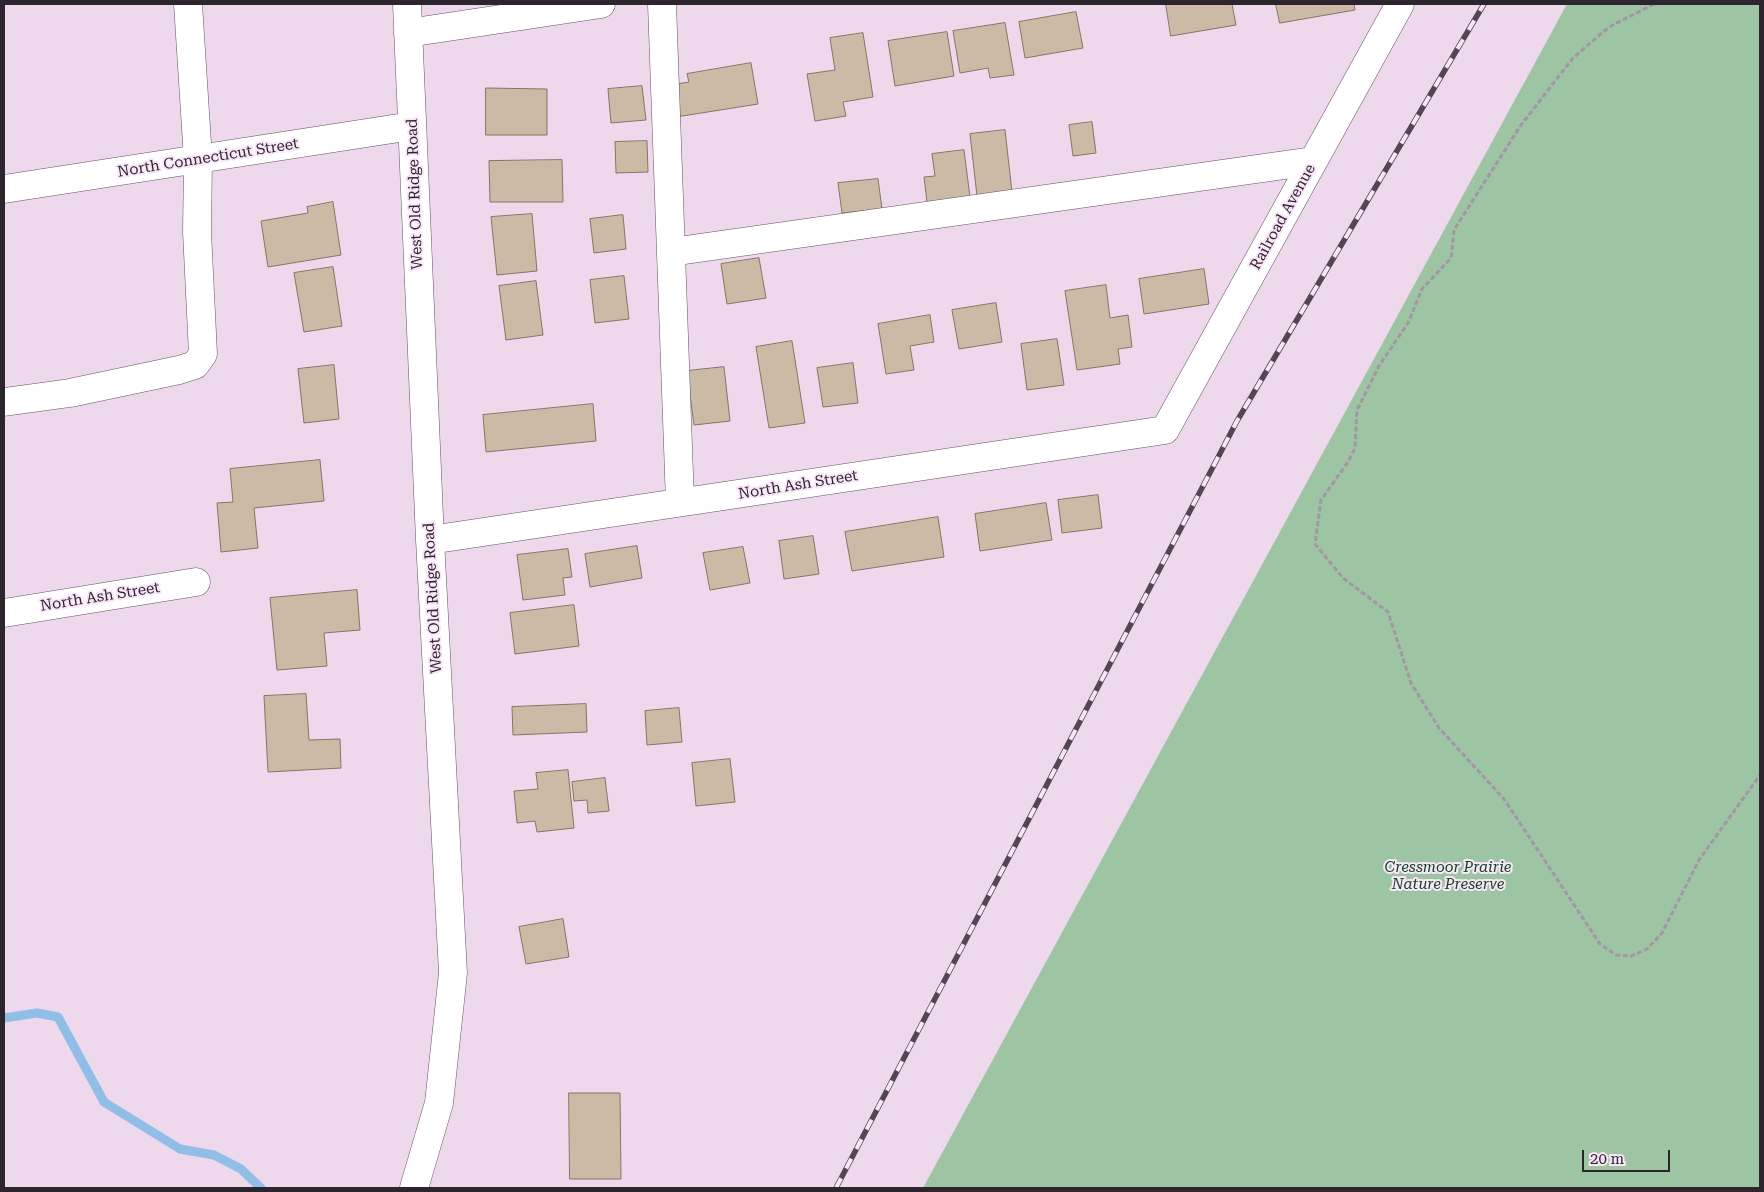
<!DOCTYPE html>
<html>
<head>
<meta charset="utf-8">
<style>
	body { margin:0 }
	#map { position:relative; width:1764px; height:1192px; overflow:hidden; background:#edd8ec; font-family:"Roboto Serif",serif }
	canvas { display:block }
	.frame { position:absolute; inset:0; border:5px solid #2d252d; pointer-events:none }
	.scale { position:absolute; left:1582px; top:1150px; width:88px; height:22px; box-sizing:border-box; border:2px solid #2d252d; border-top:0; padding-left:6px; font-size:15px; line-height:18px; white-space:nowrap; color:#2d252d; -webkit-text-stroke:4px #fae6f9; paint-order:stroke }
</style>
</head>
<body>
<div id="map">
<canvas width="1764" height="1192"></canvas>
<div class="frame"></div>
<div class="scale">20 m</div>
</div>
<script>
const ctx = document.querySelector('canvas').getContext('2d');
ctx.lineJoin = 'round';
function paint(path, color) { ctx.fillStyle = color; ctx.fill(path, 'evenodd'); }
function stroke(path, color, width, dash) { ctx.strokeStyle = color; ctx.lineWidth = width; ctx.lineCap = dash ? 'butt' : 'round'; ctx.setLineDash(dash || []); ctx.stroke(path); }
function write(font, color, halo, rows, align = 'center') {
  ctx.font = font + ' "Roboto Serif",serif'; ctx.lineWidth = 4; ctx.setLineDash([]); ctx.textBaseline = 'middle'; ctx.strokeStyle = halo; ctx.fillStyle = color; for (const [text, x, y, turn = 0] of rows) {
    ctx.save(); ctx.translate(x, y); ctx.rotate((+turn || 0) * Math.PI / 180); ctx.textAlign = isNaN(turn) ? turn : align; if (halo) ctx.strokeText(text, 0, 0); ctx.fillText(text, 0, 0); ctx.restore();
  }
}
paint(new Path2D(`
	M1567,4h193v1184h-837z`), '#9dc5a4');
stroke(new Path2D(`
	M4,1018l33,-5 21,4 46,85 76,47 34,6 27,14 20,19`), '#90bee7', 9);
const building = new Path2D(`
	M1166,4h66l4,21 -65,11z
	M1276,4h78l1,6 -75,13z
	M1076,12l7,36 -58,10 -6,-36z
	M1005,23l9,52 -24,3 -2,-10 -28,5 -7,-42z
	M947,32l7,44 -59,10 -7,-45z
	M863,33l10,64 -30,5 3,14 -31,5 -8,-47 28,-4 -5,-32z
	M751,63l7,41 -82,13 -6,-32 19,-3 -2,-8z
	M642,86l4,34 -35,3 -3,-34z
	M486,88l61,1v46h-61z
	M1092,122l4,31 -23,3 -4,-31z
	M1005,130l7,62 -35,4 -7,-62z
	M647,141l1,31 -32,1 -1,-31z
	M964,150l7,55 -43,5 -4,-33 11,-1 -3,-22z
	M562,160l1,42h-73l-1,-41z
	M878,179l4,30 -40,4 -4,-30z
	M333,202l8,53 -73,12 -7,-46 47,-8 -1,-6z
	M532,214l5,57 -40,4 -6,-58z
	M623,215l3,34 -32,4 -4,-34z
	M759,258l7,40 -39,6 -6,-40z
	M333,267l9,59 -38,6 -10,-59z
	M1204,269l5,35 -65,10 -5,-35z
	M624,276l5,43 -34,4 -5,-43z
	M536,281l7,54 -37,5 -7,-54z
	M1106,285l4,33 18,-3 4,32 -14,2 2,15 -43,6 -12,-79z
	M996,303l6,39 -43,7 -7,-39z
	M930,315l4,27 -24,4 4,24 -28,4 -8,-50z
	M1057,339l7,46 -37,5 -6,-46z
	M792,341l13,82 -36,5 -13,-81z
	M853,363l5,40 -35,4 -6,-39z
	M334,365l5,54 -35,4 -6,-54z
	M724,367l6,54 -36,4 -7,-54z
	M593,404l3,37 -110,11 -3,-37z
	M320,460l4,41 -70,7 4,40 -37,4 -4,-49 16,-1 -3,-33z
	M1098,495l4,33 -40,5 -4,-33z
	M1046,503l6,37 -72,11 -5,-37z
	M938,517l6,40 -92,14 -7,-39z
	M813,536l6,38 -35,5 -5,-38z
	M637,546l5,32 -52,9 -5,-33z
	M743,547l7,36 -40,7 -7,-37z
	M568,549l4,28 -9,1 2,17 -42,5 -6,-45z
	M357,590l3,40 -36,3 3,33 -50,4 -7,-72z
	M574,605l5,41 -64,8 -5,-41z
	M306,694l3,46 31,-1 1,29 -73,4 -4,-76z
	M586,704l1,28 -74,3 -1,-28z
	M679,708l3,34 -35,3 -2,-34z
	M730,759l5,43 -39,4 -4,-43z
	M568,770l6,58 -37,4 -2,-11 -18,2 -3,-32 24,-2 -2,-16z
	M605,778l4,33 -21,2 -1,-13 -13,1 -2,-19z
	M563,919l6,38 -43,7 -7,-37z
	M569,1093h51l1,86h-51z`);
paint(building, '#cbbba6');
stroke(building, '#847562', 1);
const minor = new Path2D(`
	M407,4l23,536 23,433 -14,130 -25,85
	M662,4l18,498
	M408,33l193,-29
	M4,189l408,-63
	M671,252l642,-91
	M4,402l66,-9 109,-23 16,-5 8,-11 -6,-122 1,-73 -10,-155
	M430,540l735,-110 235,-426
	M4,613l192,-31`);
stroke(minor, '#635262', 29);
stroke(new Path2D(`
	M1654,4l-45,23 -36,31 -52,67 -67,105 -3,28 -29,31 -14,34 -29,43 -22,44 -2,38 -7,14 -27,38 -6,44 28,34 45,34 23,71 28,45 65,71 96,145 16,11 15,1 16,-7 15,-16 37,-73 61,-85`), '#a494a4', 3, [5, 2.5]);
stroke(minor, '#fff', 28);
const rail = new Path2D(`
	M836,1188l401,-767 247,-417`);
stroke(rail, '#514651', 5.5);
stroke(rail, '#fae6f9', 4, [11]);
write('15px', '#2d252d', '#fae6f9', [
	["North Connecticut Street",208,158,-9],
	["West Old Ridge Road",415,194,-92],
	["Railroad Avenue",1283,217,-61],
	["North Ash Street",798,485,-9],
	["North Ash Street",100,597,-9],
	["West Old Ridge Road",433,598,-93]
]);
write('italic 15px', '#0c4520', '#fae6f9', [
	["Cressmoor Prairie",1448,868],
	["Nature Preserve",1448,885]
]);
</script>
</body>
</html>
